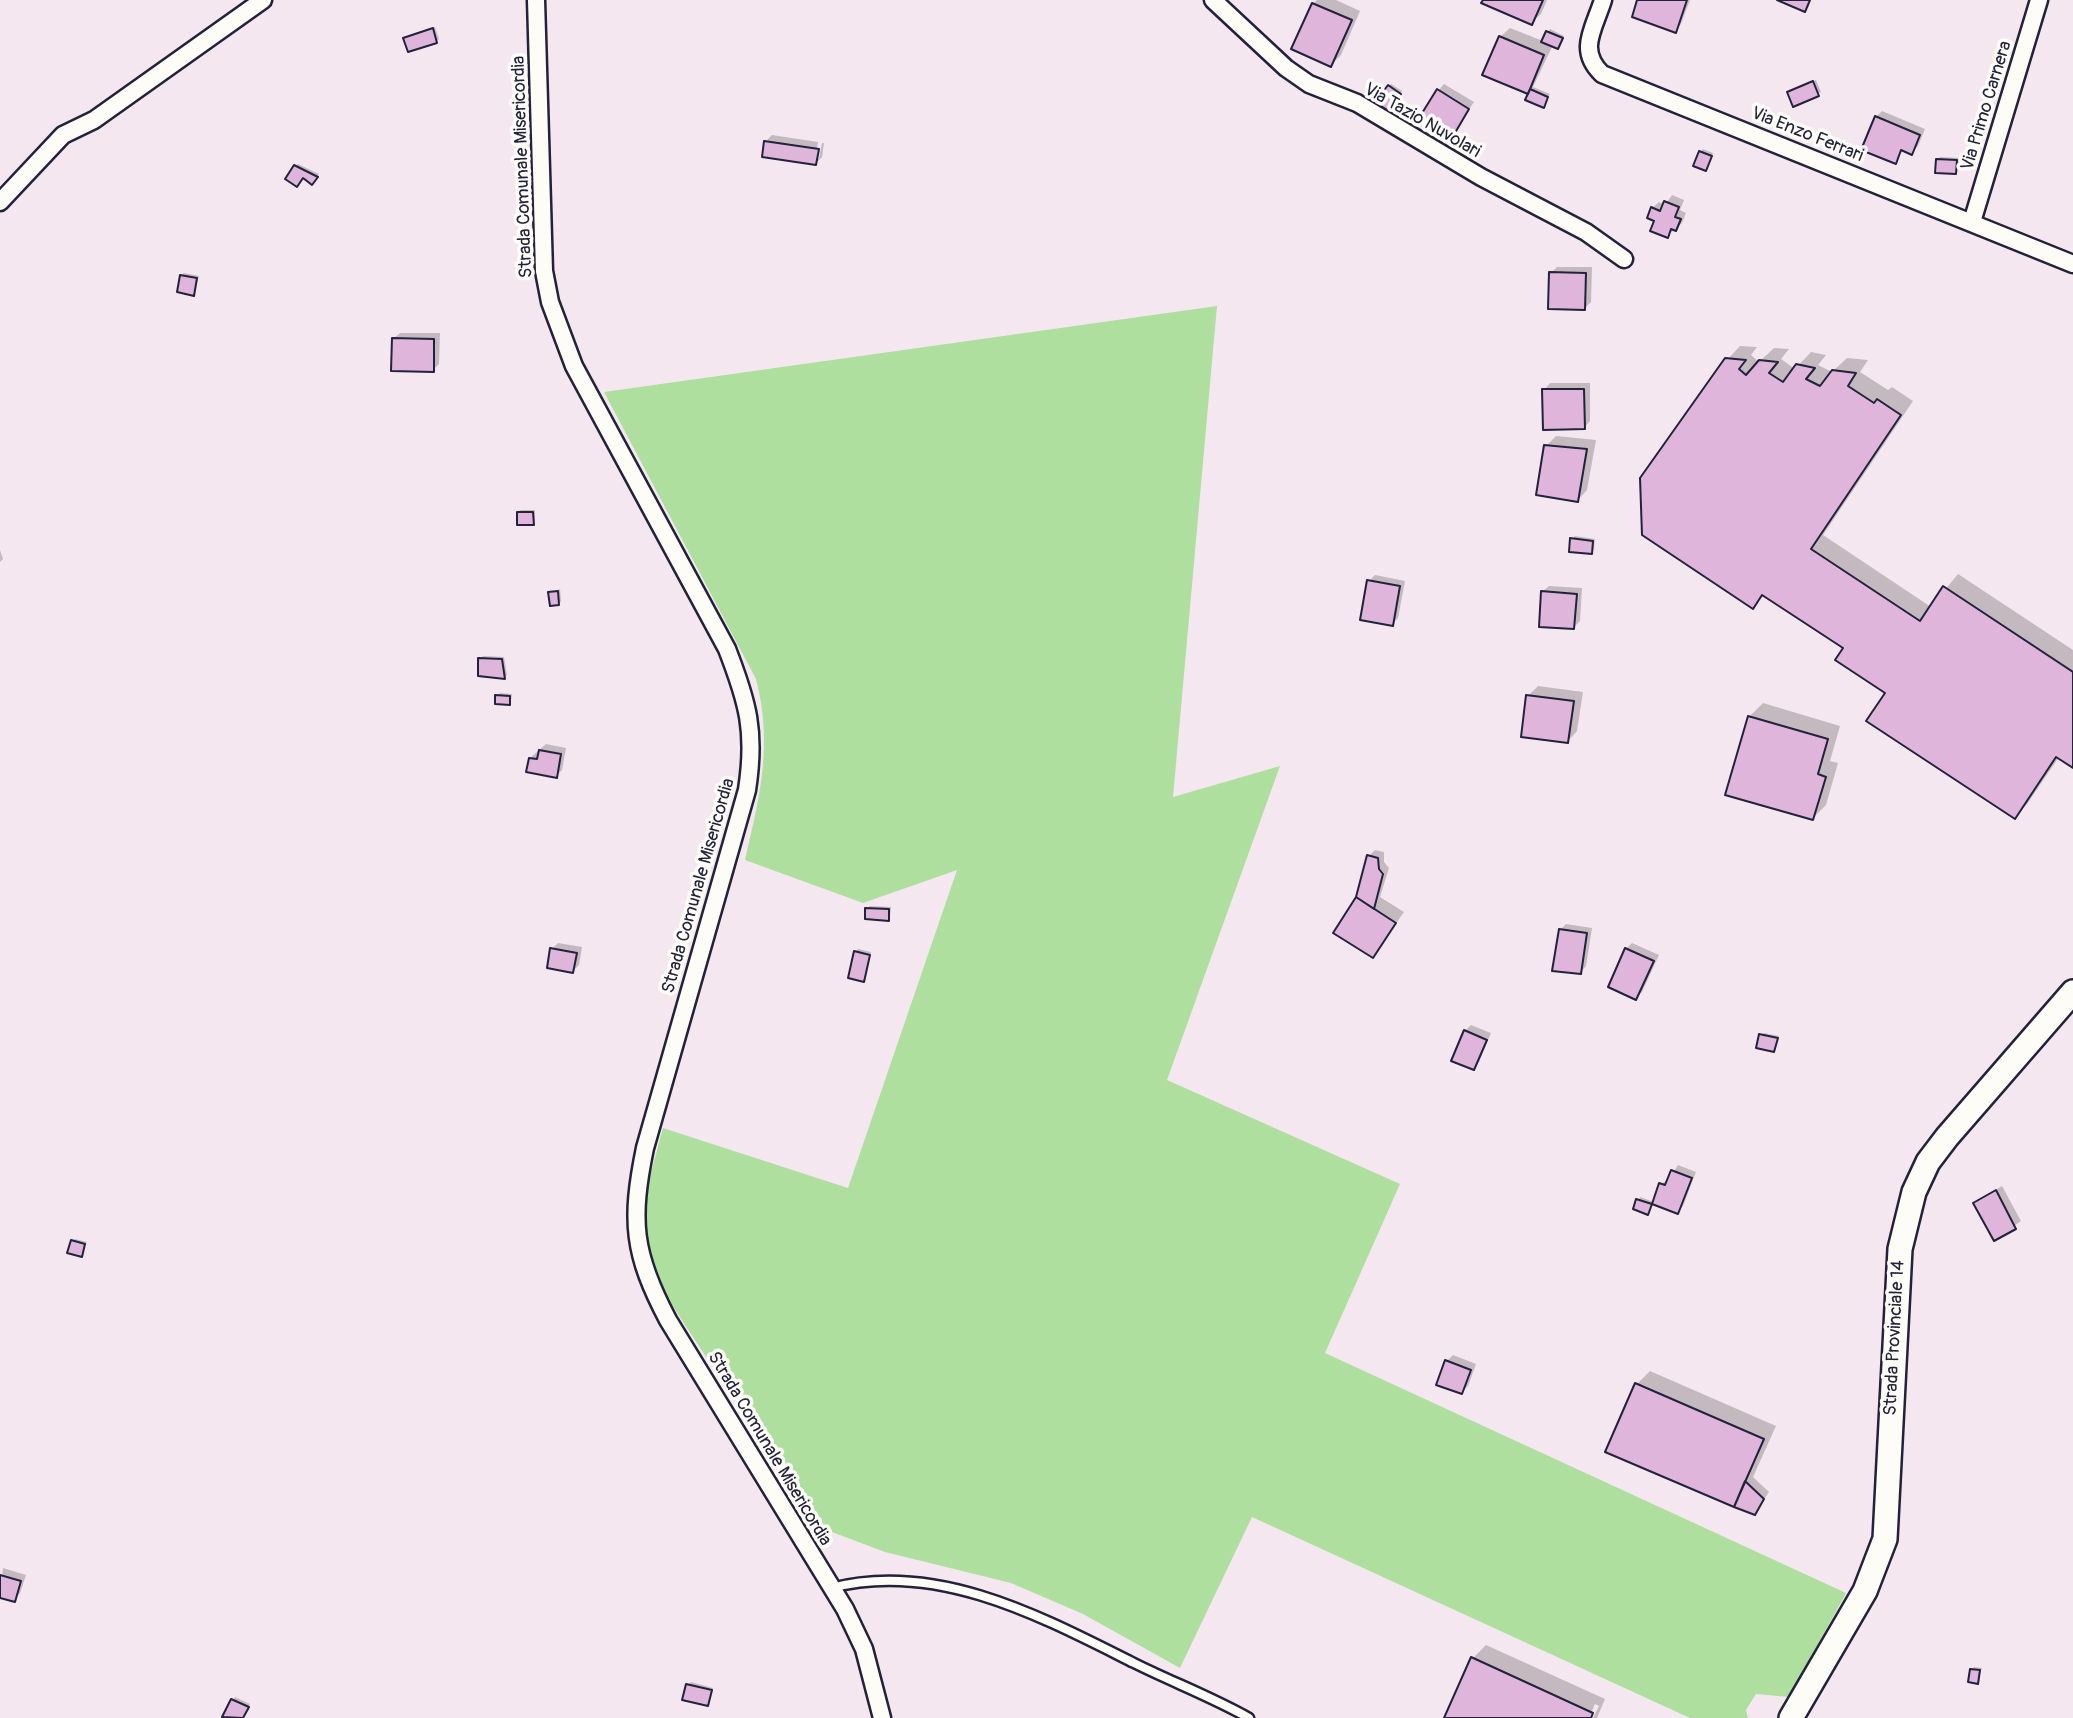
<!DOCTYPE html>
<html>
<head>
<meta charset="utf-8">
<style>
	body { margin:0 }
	canvas { display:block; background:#f4e7ef }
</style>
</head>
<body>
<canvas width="2073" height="1718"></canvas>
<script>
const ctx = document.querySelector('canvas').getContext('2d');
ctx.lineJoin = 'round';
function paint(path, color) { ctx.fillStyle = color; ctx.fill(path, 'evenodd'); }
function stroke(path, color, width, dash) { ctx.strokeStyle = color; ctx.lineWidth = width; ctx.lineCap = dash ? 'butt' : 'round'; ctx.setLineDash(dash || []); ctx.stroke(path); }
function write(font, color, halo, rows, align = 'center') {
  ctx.font = font + ' Pangolin,sans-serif'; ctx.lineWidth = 7; ctx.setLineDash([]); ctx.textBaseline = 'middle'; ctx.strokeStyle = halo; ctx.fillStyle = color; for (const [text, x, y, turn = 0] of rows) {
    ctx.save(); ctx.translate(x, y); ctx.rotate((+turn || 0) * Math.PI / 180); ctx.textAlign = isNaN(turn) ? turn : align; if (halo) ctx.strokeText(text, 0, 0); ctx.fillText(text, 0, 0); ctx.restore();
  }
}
paint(new Path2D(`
	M1217,306l-44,491 107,-31 -113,314 233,104 -75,169 521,240 -57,104 -33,-3 -10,16 2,8h-58l-438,-201 -72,151 -97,-54 -72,-31 -126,-31 -69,-26 -151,-232 -16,-45 -3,-32 2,-33 15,-56 185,60 109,-318 -94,33 -118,-43c15,-65 28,-115 11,-181l-152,-287z`), '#afdf9f');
paint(new Path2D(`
	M1317,0h19l24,11 -19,44 -10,10 -18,-61z
	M1485,0h62l-6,14 -10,9z
	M1639,0h51l-9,24 -6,7z
	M435,27l4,12 -2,2 -28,9 -4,-12 3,-2z
	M1510,28l33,13 7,-12 14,7 -6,11 -5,-2 -20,42 17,7 -7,12 -13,-13 -30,-56z
	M1816,80l5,12 -27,12 -5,-12z
	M1391,84l11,7 -6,10 6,5 -5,8 -20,-10z
	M1444,84l30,18 -23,34 -13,-45z
	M1882,111l43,18 -7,17 -6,7 -8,-4 -9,13 -19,-45z
	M772,135l46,7 -3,17h4l3,-16h2l-2,14 -6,6 -50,-22z
	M1703,149l10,4 -7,16 -6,-17z
	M1940,157l19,1 -1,12 -3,3 -17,-14z
	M298,164l21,10 -4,6 -19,-14z
	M1672,195l12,5 -4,10 6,3 -4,10 -15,13 -15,-28 7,-6 6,3z
	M1557,267h35l-1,35 -7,7 -33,-36z
	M184,273l15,3 -5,18 -13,-18z
	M400,333h40l-1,31 -6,6 -40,-31z
	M1740,346l17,1 -6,8 8,7 15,-14 15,1 -8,10 14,10 16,-17 15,3 -8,10 14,7 15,-14 21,2 -8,12 28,18 4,-3 21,14 -90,134 108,72 27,-33 115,76v116l-14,-9 -32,47 -13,13 -169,-169 -80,-54 -12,12 -26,-246z
	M1550,383h40v38l-6,7 -40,-38z
	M1556,436l40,4 -9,50 -9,10 -32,-54z
	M521,510h14v11l-2,2 -15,-11z
	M1575,536l20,3 -1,11 -3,2 -19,-13z
	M0,550l3,9 -3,3z
	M1375,575l30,6 -7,37 -6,6 -23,-43z
	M1549,586l33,2 -2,33 -6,6 -32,-35z
	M560,589l1,12 -2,3 -9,-11z
	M483,656l21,1 3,18 -2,2 -25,-18z
	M1538,686l45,6 -6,39 -9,10 -40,-45z
	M500,693l12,1 -1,7 -2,2 -12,-7z
	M1763,703l77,23 -10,35 8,2 -12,42 -13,13 -64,-101z
	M546,744l20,4 -4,22 -6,6 -26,-18z
	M1375,850l9,2v10l5,6 -9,29 24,15 -31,44 -15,-58 11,-42z
	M870,906l21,1 -1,9 -2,3 -21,-11z
	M1566,924l26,4 -6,38 -6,7 -20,-43z
	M558,943l24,4 -3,18 -6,6 -21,-22z
	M1632,943l27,12 -17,37 -6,6 -10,-49z
	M858,949l13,3 -8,28 -7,-29z
	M1471,1025l20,8 -12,29 -6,6 -8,-37z
	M1764,1033l15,3 -5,14 -13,-15z
	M1678,1165l18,7 -13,34 -6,6 -24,-10 -6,11 -12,-5 5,-11 14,5 7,-18 8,-5z
	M2002,1186l19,35 -26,18 -20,-36z
	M75,1239l12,3 -6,13 -9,-14z
	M1453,1355l23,9 -8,22 -6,6 -15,-31z
	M1650,1371l126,55 -23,51 16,15 -14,21 -118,-129z
	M3,1568l23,7 -6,18 -6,7 -14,-4z
	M1486,1645l119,54 -8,19h-4l6,-12 -4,-2 -6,14h-144l28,-60z
	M1974,1667l8,1 -5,14 -5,-13z
	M691,1682l22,6 -6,16 -19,-19z
	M235,1697l15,7 -7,14 -18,-1z`), '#0003');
const building = new Path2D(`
	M1483,0h60l-11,25 -51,-22z
	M1637,0h50l-11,33 -44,-16z
	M1777,0h33l-5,12z
	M1312,3l40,17 -21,47 -40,-18z
	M433,28l4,15 -29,9 -5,-14z
	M1546,31l17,7 -5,11 -17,-7z
	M1499,36l45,19 -16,39 -46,-19z
	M1813,81l6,15 -26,11 -6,-15z
	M1388,85l13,9 -7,11 7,4 -6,10 -21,-15z
	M1437,89l32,20 -17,29 -33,-20z
	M1530,89l18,8 -4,11 -19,-8z
	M1875,116l45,19 -8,20 -11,-5 -5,14 -35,-14z
	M764,141l55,8 -3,16 -54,-8z
	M1699,151l13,5 -6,15 -13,-5z
	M1936,159l21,1 -1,14 -21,-1z
	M294,165l24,12 -6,8 -9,-7 -6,9 -12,-8z
	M1664,201l15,6 -4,10 6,2 -5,12 -5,-2 -3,9 -18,-7 4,-10 -7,-3 4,-11 9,4z
	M1549,272l37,1 -1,37 -37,-1z
	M180,275l17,3 -3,18 -17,-4z
	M392,338l42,1v33l-43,-1z
	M1725,358l21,2 -7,9 7,6 13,-15 19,2 -9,11 14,9 13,-18 19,4 -9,11 14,7 12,-16 24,3 -8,13 26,17 3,-4 24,16 -90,134 109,72 23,-35 130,86v96l-17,-11 -41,62 -149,-98 19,-28 -50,-33 8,-12 -81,-53 -9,14 -111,-74 -2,-57z
	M1542,389h42l1,40 -42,1z
	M1544,445l43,4 -9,53 -42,-7z
	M517,512h16l1,13h-17z
	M1570,538l23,3 -1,13 -23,-2z
	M1367,580l33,6 -7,40 -33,-6z
	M558,591l1,14 -9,1 -2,-14z
	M1541,591l36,3 -3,35 -35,-2z
	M478,658l24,1 3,20 -27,-3z
	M495,695l15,1v9l-15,-1z
	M1526,695l48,6 -6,42 -47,-6z
	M1748,716l80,23 -10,35 8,3 -13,43 -88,-25z
	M539,750l22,4 -4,24 -31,-6 3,-14 8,1z
	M1367,855l11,3 1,11 4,5 -9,35 -18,-12z
	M1356,897l40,26 -23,35 -40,-25z
	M865,908l24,1v12l-24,-2z
	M1559,929l28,4 -6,41 -29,-3z
	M550,948l27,5 -4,20 -26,-5z
	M1625,948l29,13 -18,39 -28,-13z
	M854,951l16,4 -6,27 -16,-4z
	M1464,1030l23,10 -13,30 -23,-9z
	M1759,1034l19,4 -4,14 -18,-4z
	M1671,1170l21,8 -14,36 -26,-10 7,-21 6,2z
	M1996,1190l20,39 -22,12 -21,-38z
	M1636,1199l16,5 -4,11 -15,-6z
	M71,1240l14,4 -3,13 -15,-4z
	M1445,1360l26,10 -9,24 -26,-9z
	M1635,1383l129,56 -30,68 -129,-55z
	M1745,1481l19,18 -9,16 -21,-8z
	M0,1575l21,6 -6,21 -15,-4z
	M1471,1657l122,56 -2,5h-147z
	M1970,1669l10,1 -2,14 -10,-2z
	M686,1684l26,6 -4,16 -26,-6z
	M231,1699l18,8 -6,11 -21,-1z`);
paint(building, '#dfb5db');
stroke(building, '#22223b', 2);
const service = new Path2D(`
	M831,1588c106,-28 211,29 303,75 38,19 78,34 115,55`);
const minor = new Path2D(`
	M536,0l8,271 6,31 24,64 153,283c21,54 29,83 20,141l-102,358c-15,73 -12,106 23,172l177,289 19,40 18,69
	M1213,0l73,68 23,16 48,19 124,74 105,55 38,27
	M1603,0c-9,29 -26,50 -1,74l471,190
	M0,202l63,-67 31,-15 169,-120
	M1972,222l67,-222`);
const secondary = new Path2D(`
	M1791,1718l74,-127 20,-52 15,-290 14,-57 14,-30 19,-25 126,-145`);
stroke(service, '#22223b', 13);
stroke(minor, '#22223b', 21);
stroke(secondary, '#22223b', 28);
stroke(service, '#fdfcf7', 8);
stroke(minor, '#fdfcf7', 16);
stroke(secondary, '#fdfcf7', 23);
write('18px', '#22223b', '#fdfcf7', [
	["Via Primo Carnera",1987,106,-73],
	["Via Tazio Nuvolari",1422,121,30],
	["Via Enzo Ferrari",1807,135,22],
	["Strada Comunale Misericordia",523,167,-92],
	["Strada Comunale Misericordia",699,886,-74],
	["Strada Provinciale 14",1895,1338,-87],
	["Strada Comunale Misericordia",769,1449,59]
]);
</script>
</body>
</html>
